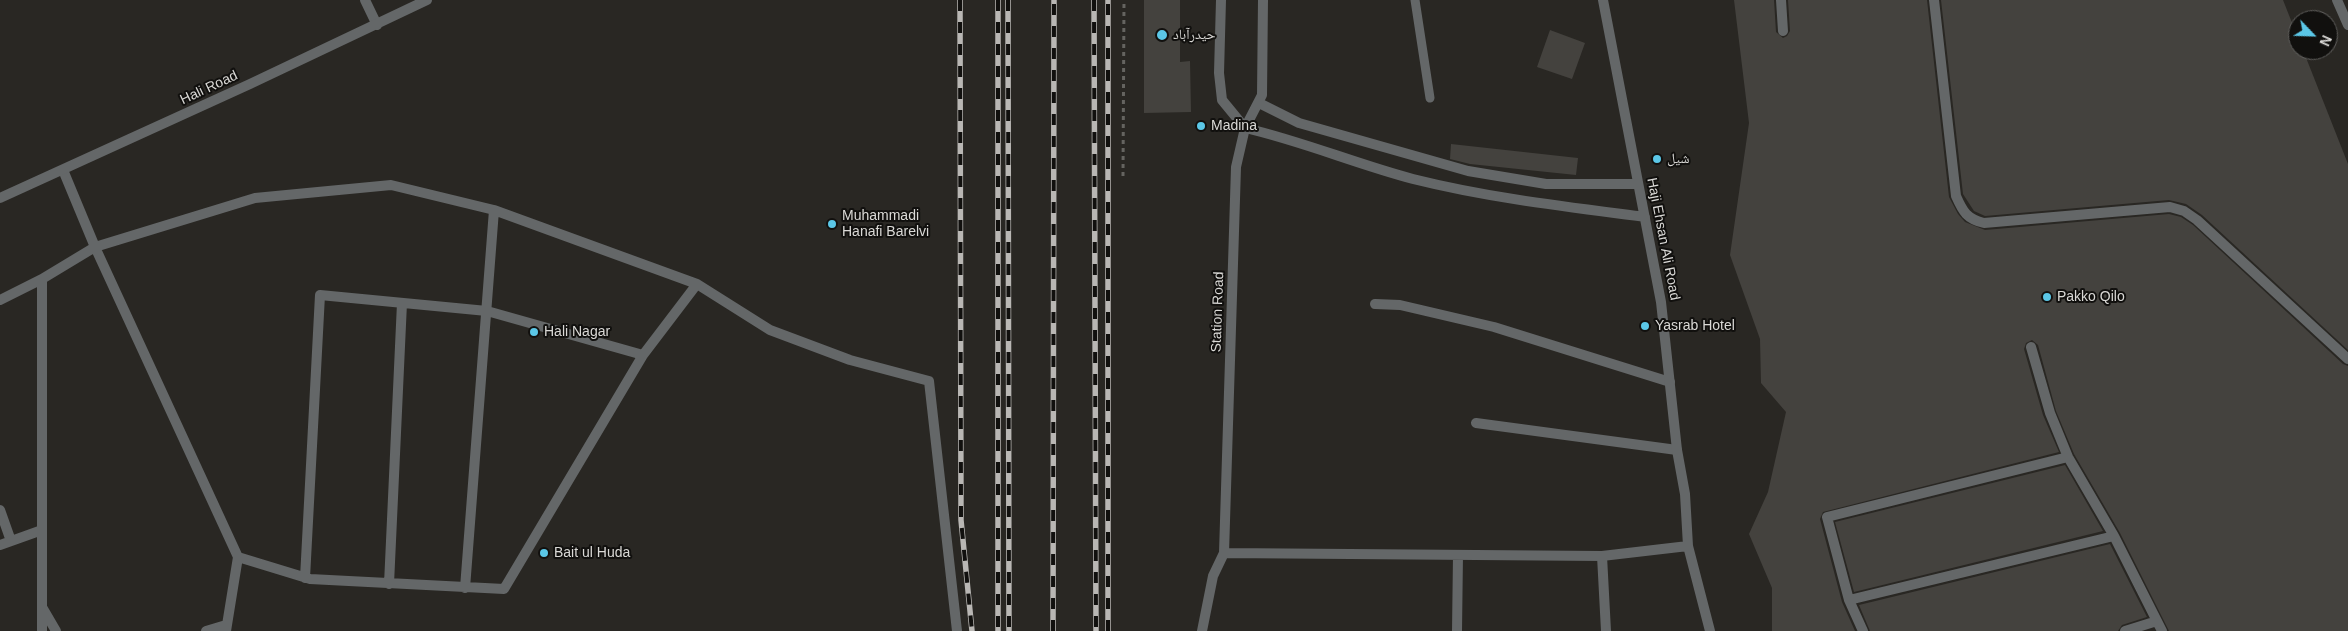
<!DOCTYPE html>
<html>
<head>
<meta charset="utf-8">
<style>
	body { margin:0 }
	#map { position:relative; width:2348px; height:631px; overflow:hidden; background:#292723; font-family:Helvetica,sans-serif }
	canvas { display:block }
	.north { position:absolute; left:2288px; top:10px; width:50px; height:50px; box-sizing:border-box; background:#11100e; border:1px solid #61605e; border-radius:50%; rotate:114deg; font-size:14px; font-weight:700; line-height:20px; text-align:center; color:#dad9d6 }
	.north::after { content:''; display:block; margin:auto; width:18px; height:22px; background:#5bc7e7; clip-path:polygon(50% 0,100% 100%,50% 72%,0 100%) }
</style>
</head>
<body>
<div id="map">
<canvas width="2348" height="631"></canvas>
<div class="north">N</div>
</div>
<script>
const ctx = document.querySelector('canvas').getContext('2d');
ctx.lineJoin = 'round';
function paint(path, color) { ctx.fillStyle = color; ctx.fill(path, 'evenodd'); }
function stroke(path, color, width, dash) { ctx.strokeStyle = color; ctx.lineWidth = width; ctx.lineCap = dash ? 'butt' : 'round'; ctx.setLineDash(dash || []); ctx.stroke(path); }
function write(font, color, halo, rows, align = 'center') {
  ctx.font = font + ' Helvetica,"Noto Naskh Arabic",sans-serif'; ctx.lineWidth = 4; ctx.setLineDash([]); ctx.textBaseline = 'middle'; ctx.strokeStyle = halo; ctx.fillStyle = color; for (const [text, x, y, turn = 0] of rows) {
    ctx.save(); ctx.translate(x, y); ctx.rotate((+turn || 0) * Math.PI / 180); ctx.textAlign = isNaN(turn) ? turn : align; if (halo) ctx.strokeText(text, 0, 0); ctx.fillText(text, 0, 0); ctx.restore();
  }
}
paint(new Path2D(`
	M1144,0h36v62l10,-1 1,51 -47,1z
	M1734,0h40l2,32 7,6 4,-2 3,-5 -2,-31h139l22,197 9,17 7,8 20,8 184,-16 12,3 12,8 150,139 5,2v265h-179l-49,-98 -46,-79 -18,-43 -18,-66 -6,-5 -6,3 -2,6 19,66 16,37 -236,60 -3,7 22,83 13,29h-83v-43l-23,-54 19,-42 18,-80 -25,-29 -1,-44 -30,-84 19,-132z
	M1941,0h342l15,38v12h5l45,114v186l-146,-135 -16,-11 -17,-4 -184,16 -11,-5 -11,-17z
	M1550,30l35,13 -13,36 -35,-12z
	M1451,144l127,14 -2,17 -106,-11 -20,-5z
	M2065,465l38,66 -249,61 -19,-70z
	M2110,544l37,73 -25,8 -4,6h-248l-11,-26z`), '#44423e');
stroke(new Path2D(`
	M1123,176l1,-176`), '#656460', 3, [4, 4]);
stroke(new Path2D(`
	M1415,0l15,98`), '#646768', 9);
stroke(new Path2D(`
	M365,0l12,25
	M1781,0l2,31
	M1934,0l22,196c7,16 11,23 28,27l186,-16 14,4 13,9 151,139
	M63,170l32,77 143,310 -12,74
	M42,279l53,-32 160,-49 136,-13 103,25 203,74 73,46 80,30 79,21 28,250
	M0,300l42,-21v352
	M1375,304l25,1 94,22 176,55
	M2031,347l19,66 18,44 46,79 48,95
	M1476,423l201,27
	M0,510l11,31
	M0,545l42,-15
	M1602,556l4,75
	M238,557l72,22 194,10 139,-234 54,-71
	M305,578l15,-283 167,16 156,44
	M389,584l13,-281
	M465,588l29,-378
	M1849,600l265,-64
	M42,607l14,24
	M206,631l20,-6
	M1863,631l-14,-31 -22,-83 241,-60
	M2125,631l32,-10`), '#646768', 10);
stroke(new Path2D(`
	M1221,0l-2,73 3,27 23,28
	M1603,0l58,302 16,148 8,44 3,52 22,85
	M2337,0l11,25
	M1259,103l40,20 169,48 78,13h92
	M1245,128c57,13 111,36 168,51 76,19 155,28 232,38
	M0,198l250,-114 177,-84
	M1224,553l378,3 86,-10
	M1202,631l11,-55 11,-23 12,-386 9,-39 17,-33 1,-95
	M1457,631l1,-76`), '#646768', 10);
const rail = new Path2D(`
	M960,0l1,520 11,111
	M998,0v631
	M1008,0l1,631
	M1094,0l2,631
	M1053,631l1,-631
	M1108,631v-631`);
stroke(rail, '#b9b7b4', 5.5);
stroke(rail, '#11100e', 4, [11]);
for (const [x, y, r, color] of [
	[1162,35,6,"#5bc7e7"],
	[1201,126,5,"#5bc7e7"],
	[1657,159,5,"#5bc7e7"],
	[832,224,5,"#5bc7e7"],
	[2047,297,5,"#5bc7e7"],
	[1645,326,5,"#5bc7e7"],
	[534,332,5,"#5bc7e7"],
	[544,553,5,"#5bc7e7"]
]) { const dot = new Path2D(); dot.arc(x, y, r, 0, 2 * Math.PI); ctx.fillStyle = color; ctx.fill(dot); stroke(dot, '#11100e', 2); }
write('14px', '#dad9d6', '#11100e', [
	["حیدرآباد",1173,35],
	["Madina",1211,126],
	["شیل",1667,159],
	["Muhammadi",842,216],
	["Hanafi Barelvi",842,232],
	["Pakko Qilo",2057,297],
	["Yasrab Hotel",1655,326],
	["Hali Nagar",544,332],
	["Bait ul Huda",554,553]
], 'left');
write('14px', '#dad9d6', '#11100e', [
	["Hali Road",209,88,-25],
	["Haji Ehsan Ali Road",1663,239,79],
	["Station Road",1218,312,-88]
]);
</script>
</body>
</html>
